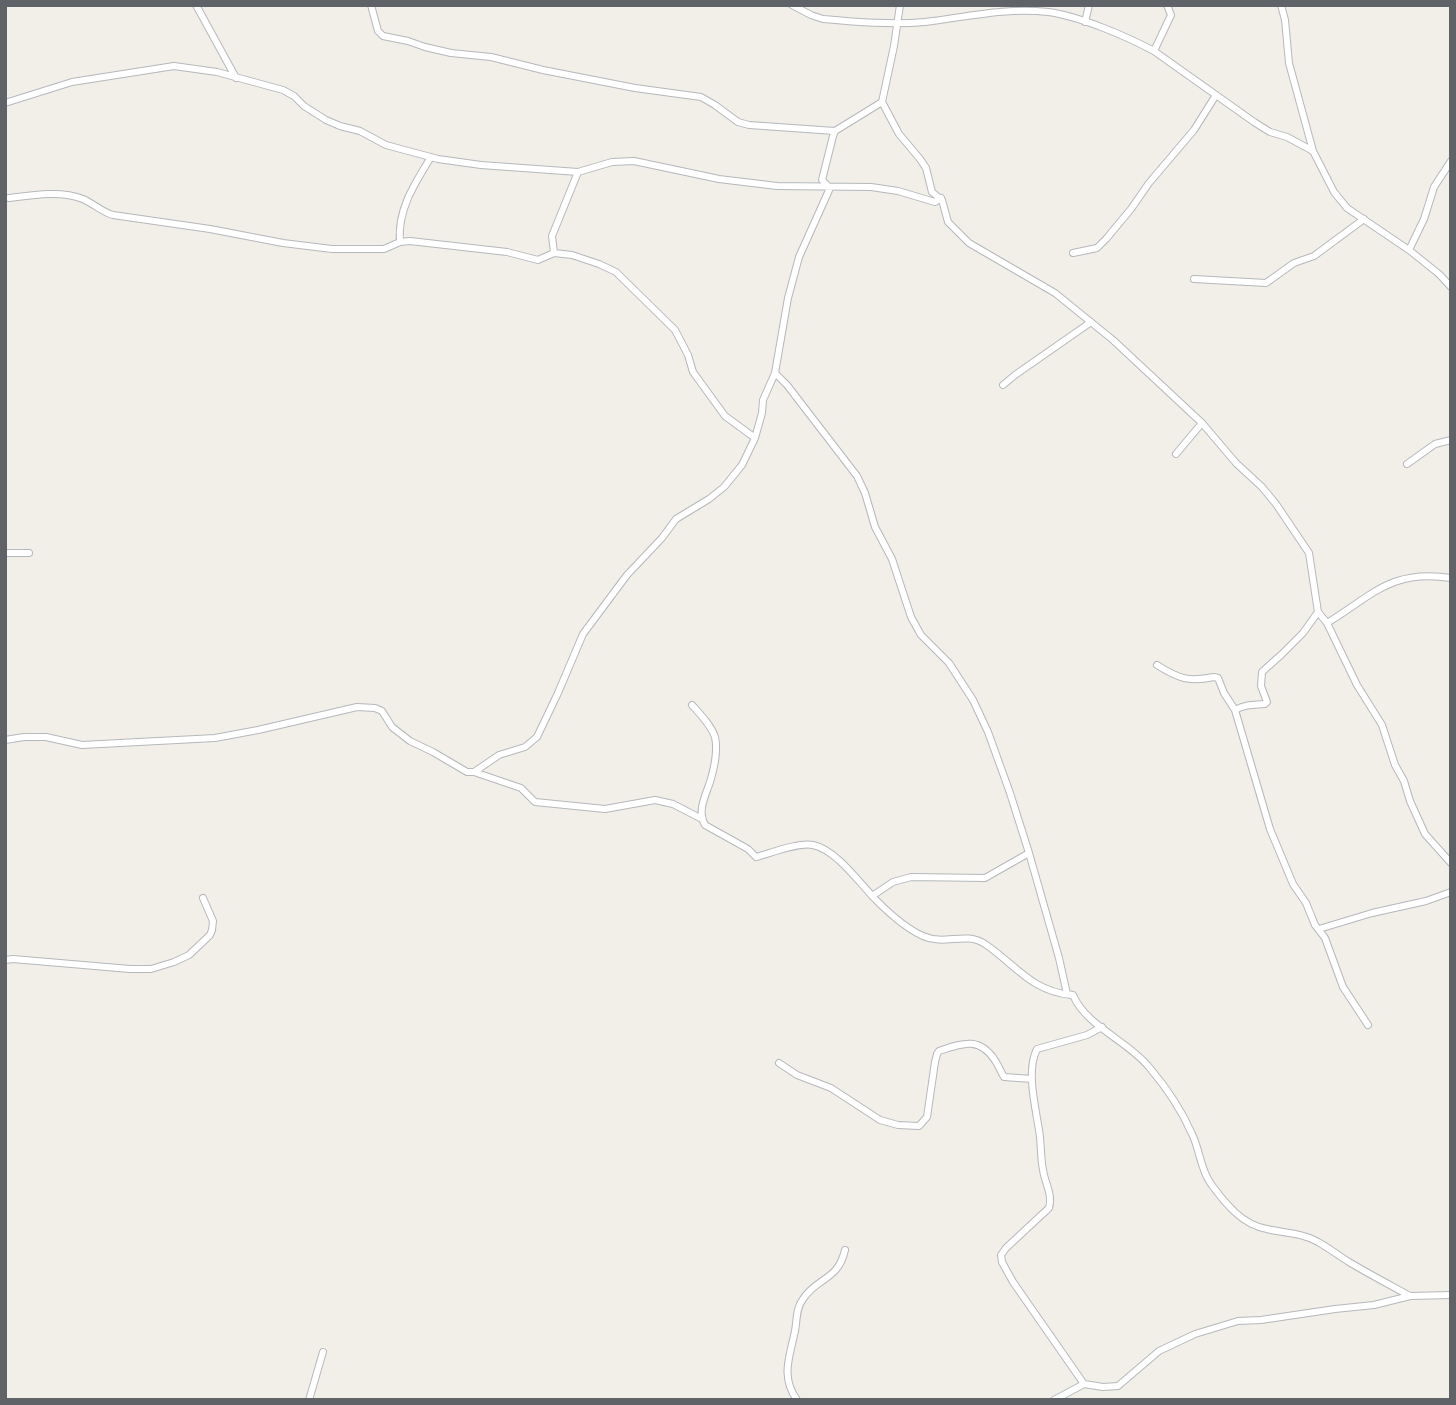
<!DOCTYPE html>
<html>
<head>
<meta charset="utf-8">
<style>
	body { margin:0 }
	#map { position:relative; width:1456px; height:1405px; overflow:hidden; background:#f1efe8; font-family:"Nunito Sans",sans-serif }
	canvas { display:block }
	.frame { position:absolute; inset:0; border:7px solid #5f6368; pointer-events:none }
</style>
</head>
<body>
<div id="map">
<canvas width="1456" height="1405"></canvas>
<div class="frame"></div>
</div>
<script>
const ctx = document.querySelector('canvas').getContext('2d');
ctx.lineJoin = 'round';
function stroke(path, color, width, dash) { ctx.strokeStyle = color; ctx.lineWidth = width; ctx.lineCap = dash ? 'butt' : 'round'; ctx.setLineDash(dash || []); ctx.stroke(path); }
const street = new Path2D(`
	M196,5l40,73
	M371,5l7,26 5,5 25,5 17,6 26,6 40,4 52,13 92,18 66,9 14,8 23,17 11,3 86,6
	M792,5l19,10 12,4c33,3 69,6 102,3 41,-5 82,-15 123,-10 31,4 78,24 106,39l100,71 16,10 17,5 26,14 21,41 13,16 62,42 30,24 12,13
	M1281,5l4,15 4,43 24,88
	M1085,22l4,-17
	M1154,51l17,-36 -4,-10
	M882,102l17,32 21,25 6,9 6,24 10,8 6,22 21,21 86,50 58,47 89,83 34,40 26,24 14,17 33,49 9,59 9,11 30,62 25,40 13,40 9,16 6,20 15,33 26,29
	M5,103l67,-21 102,-16 43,6 66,18 11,6 10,10 22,14 14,6 20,5 26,14 52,14 43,6 97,7 34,-10 22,-1 85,18 58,7 94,1 27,4 37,11 6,-4
	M431,157c-16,26 -34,53 -31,85l10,-1 97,11 31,8 16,-7 -2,-17 26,-64
	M9,198c23,-3 52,-8 74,1 11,5 19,13 30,16l97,14 73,14 49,6h52l16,-7
	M1409,250l15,-31 10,-32 17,-26
	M554,253l18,2 27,9 17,8 59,58 13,25 5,17 32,44 30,22
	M1073,253l24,-5 9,-9 25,-30 18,-26 45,-53 22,-35
	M1194,279l72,4 28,-20 20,-7 50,-37
	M775,373l12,12 70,91 8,17 10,34 17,32 19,58 10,18 28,28 24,37 15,32 22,61 19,60 30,105 8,36 6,1c13,31 55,46 76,72 17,20 33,44 43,67 8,16 8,35 19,50 14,19 31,41 56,45 17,4 36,4 51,13 11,6 21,14 31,20 20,12 41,23 61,34
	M1003,385l12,-10 76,-53
	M1176,454l26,-31
	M1407,464l28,-20 16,-4
	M5,553h24
	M1327,623c46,-28 64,-54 124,-45
	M1157,665c22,14 32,17 57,12l4,1 6,15 11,17 35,119 23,55 13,19 9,22 10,13 18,49 25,38
	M692,705c8,9 19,20 23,32 3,14 -1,32 -5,45 -5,15 -13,29 -5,43l43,24 8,8c15,-4 43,-15 57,-12 24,5 47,39 64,56 13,13 30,28 46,35 22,10 42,-5 62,8 31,21 46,47 86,51
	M1235,710c11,-6 18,-5 30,-6l2,-2 -6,-16 1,-14 20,-18 21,-21 15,-21
	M5,740l19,-3h22l36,8 133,-7 43,-8 99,-23 18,1 7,3 10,16 18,14 23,11 34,20h7l25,-17 26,-8 12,-10 21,-44 25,-59 44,-59 35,-37 14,-19 33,-20 15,-12 18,-22 13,-27 7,-25 1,-13 12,-27 13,-75 11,-41 31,-69 -8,-8 11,-44 2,-5 47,-29 12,-56 6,-41
	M474,772l47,16 14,14 70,7 50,-9 18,4 29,15
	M872,896l21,-14 18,-5 74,1 44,-25
	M1319,929l53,-16 54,-12 25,-9
	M5,960l8,-1 117,10h21l23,-7 15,-7 21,-20 2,-5 1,-9 -10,-23
	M779,1063l18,12 34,13 49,32 18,5 21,1 8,-9 8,-55 2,-8 2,-3c24,-8 41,-15 57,11 3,5 5,10 8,15l28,2
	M1084,1384l-71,-102 -11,-20 -1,-7 5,-7 43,-40c4,-14 -4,-24 -6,-38 -2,-10 -2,-22 -3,-33 -3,-25 -15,-65 -3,-88l50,-14 15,-8
	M309,1400l14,-48
	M797,1400c-17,-24 -7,-44 -2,-69 2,-11 1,-23 8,-32 14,-22 35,-18 42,-49
	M1054,1400l30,-16 19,3 15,-1 41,-35 36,-17 43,-13 23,-1 74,-11 39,-4 36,-9 41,-1`);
stroke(street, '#b5b8bc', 8);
stroke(street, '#fff', 6);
</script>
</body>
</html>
